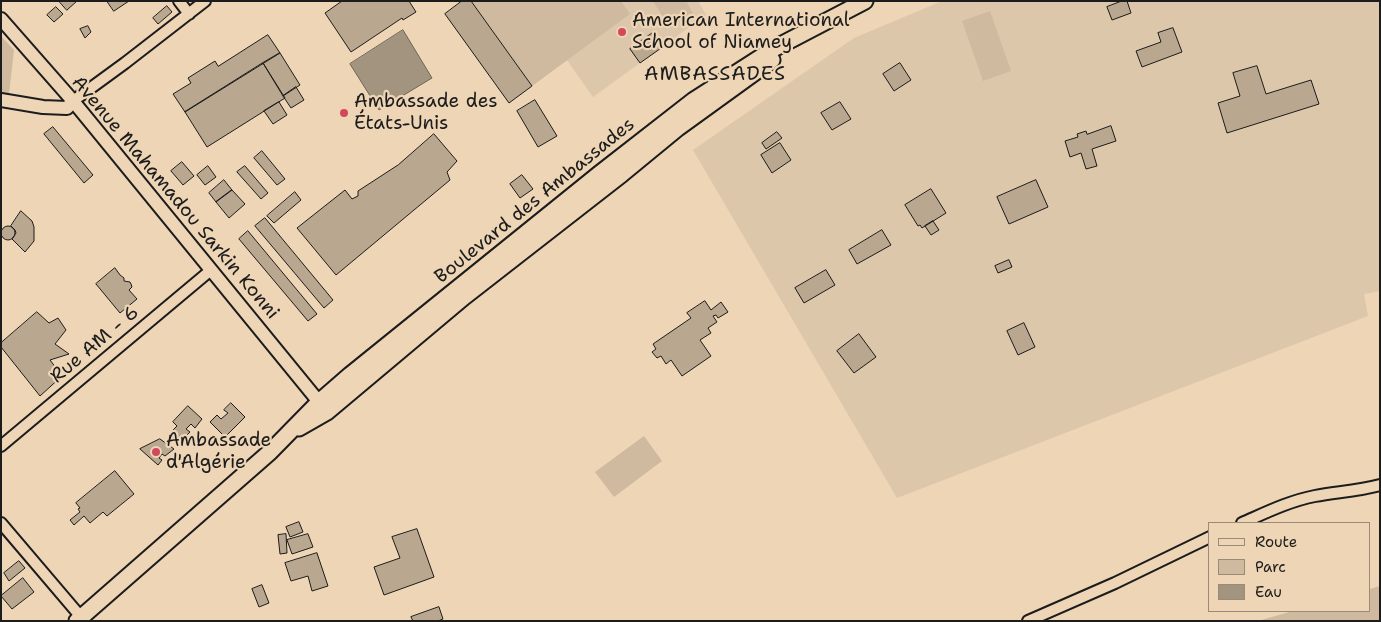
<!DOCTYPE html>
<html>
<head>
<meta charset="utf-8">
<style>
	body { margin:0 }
	#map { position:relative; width:1381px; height:622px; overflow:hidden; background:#edd5b5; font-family:"Shantell Sans",sans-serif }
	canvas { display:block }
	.frame { position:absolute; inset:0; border:2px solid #1c1c1c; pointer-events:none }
	.legend { position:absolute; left:1208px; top:522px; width:162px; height:90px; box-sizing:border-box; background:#edd5b5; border:1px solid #998b78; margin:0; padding:6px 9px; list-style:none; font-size:15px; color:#1c1c1c }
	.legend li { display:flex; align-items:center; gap:10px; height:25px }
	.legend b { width:25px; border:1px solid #998b78 }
</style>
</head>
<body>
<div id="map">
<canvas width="1381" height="622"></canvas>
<div class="frame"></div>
<ul class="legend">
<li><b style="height:6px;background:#edd5b5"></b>Route</li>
<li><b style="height:14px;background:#cfba9f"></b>Parc</li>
<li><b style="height:14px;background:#a2947e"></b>Eau</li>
</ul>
</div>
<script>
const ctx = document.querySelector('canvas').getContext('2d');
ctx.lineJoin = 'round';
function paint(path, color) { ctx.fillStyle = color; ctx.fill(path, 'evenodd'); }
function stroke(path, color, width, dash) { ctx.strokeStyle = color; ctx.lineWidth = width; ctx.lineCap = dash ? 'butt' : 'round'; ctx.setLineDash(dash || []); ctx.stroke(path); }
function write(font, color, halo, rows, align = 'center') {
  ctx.font = font + ' "Shantell Sans",sans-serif'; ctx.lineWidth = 4.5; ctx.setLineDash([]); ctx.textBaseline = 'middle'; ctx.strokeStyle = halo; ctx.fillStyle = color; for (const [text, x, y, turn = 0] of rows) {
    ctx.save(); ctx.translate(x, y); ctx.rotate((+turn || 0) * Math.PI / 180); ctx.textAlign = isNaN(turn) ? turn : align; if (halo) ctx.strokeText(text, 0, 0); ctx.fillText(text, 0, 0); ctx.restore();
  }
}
paint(new Path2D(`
	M471,1h227l8,14 -113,82 -26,-37 -35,26z
	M942,1h438v290l-16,3 4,22 -471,182 -204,-348 161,-112z`), '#ddc7aa');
paint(new Path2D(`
	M471,1h150l9,13 -98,72z
	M653,1h33l7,12 -23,15z
	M990,11l21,60 -28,10 -21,-60z
	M1,36l13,14 -5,44 -8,-2z
	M644,436l18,25 -48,36 -19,-25z
	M1380,586v35h-122l35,-10h77v-22z`), '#cfba9f');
const water = new Path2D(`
	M403,30l29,48 -53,32 -29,-46z`);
paint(water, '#a2947e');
stroke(water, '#6c6457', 1);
const building = new Path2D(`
	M59,1h18l-10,9z
	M107,1h22l-15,10z
	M409,1l7,11 -13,8 -1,-2 -51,34 -26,-39 17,-12z
	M462,1h9l61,85 -23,17 -64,-89z
	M1122,1h5l4,12 -19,7 -5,-13z
	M167,6l5,6 -14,12 -5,-6z
	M56,7l7,7 -9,8 -7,-7z
	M88,26l3,6 -6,6 -5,-9z
	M1173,28l9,24 -40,15 -6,-16 25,-9 -3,-9z
	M654,32l10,14 -24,17 -10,-14z
	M268,35l12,18 -95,59 -12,-18 18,-11 -3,-5 27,-17 3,5z
	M280,53l20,32 -17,11 -20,-33z
	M263,63l22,35 -78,49 -22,-35z
	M900,63l11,17 -17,11 -11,-17z
	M1257,66l9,28 45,-14 8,24 -92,29 -9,-30 22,-7 -7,-23z
	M296,87l8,13 -13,8 -8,-12z
	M535,100l22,36 -19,11 -21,-36z
	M279,102l8,13 -14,9 -9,-13z
	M840,102l11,17 -19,11 -11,-17z
	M1111,126l5,15 -24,8 5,17 -11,3 -5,-16 -11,4 -5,-16 13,-4 -1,-3 9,-3 1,3z
	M53,127l40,48 -9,8 -40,-49z
	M777,132l5,6 -16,11 -4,-6z
	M434,134l23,27 -10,11 3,8 -114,95 -39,-47 48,-38 7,9 6,-3v-5l40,-26z
	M780,143l11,17 -19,13 -11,-18z
	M262,151l23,28 -8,6 -23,-27z
	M182,162l12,14 -11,9 -12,-14z
	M208,166l8,11 -11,8 -8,-10z
	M245,166l23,27 -7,6 -24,-27z
	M522,175l11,14 -13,9 -10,-14z
	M224,180l8,10 -16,12 -7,-9z
	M1036,180l12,27 -39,17 -12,-27z
	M931,189l15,24 -24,15 -2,-3 -2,1 -13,-21z
	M232,190l13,14 -16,14 -13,-16z
	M295,192l6,8 -27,23 -7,-7z
	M21,211l11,10 2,6v14l-9,11 -13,-13 4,-6 -1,-3 -4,-4z
	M265,218l68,82 -9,8 -69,-82z
	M933,221l6,9 -8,5 -6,-9z
	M1 233a7 7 0 1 1 14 0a7 7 0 1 1-14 0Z
	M882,230l9,15 -34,19 -8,-14z
	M248,231l69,83 -9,7 -69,-82z
	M1009,260l3,7 -14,6 -3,-7z
	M115,268l5,7 4,3v3l6,1 1,2 1,3 -3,3 8,9 -17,14 -24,-29z
	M826,270l9,15 -31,18 -9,-15z
	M705,301l6,9 10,-8 7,10 -10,6 -2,-3 -3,1 4,6 -9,6 3,5 -11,7 11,16 -29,20 -11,-16 -5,4 -5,-8 -4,2 -5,-6 4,-3 -3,-5 38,-26 -4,-5z
	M37,312l12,11 9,-5 8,12 -11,14 14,10 -19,6 12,16 -22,20 -39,-49v-4z
	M1024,323l11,24 -17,8 -11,-24z
	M859,334l17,23 -22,16 -17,-22z
	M231,403l14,14 -20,20 -15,-15 7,-7 4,4 7,-6 -4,-3z
	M188,406l14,13 -7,9 -4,-4 -5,5 4,3 -6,6 -3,-3 -3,2 -6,-6 5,-5 -4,-4z
	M160,439l14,10 -9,7 -3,-2 -3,4 3,2 -4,5 -18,-16z
	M115,471l19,23 -27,22 -4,-4 -13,11 -6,-7 -10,9 -4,-5 10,-8 -2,-3 2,-1 -4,-5z
	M299,522l4,10 -13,5 -4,-10z
	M417,529l17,48 -50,18 -10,-28 26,-9 -8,-21z
	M286,534l1,19 -7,1 -2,-19z
	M308,534l5,13 -21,7 -5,-14z
	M317,553l11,33 -16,5 -4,-15 -17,5 -6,-18z
	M19,561l6,7 -16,13 -5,-8z
	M23,578l11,14 -22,17 -11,-13z
	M262,585l7,18 -10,4 -7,-18z
	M439,607l4,12 -5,2h-25l-2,-4z`);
paint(building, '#b9a78f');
stroke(building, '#1c1c1c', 1);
const minor = new Path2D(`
	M179,1l10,13
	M73,101l52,-38 80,-62
	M1,446l210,-176
	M1,523l80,94
	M1242,523c23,-10 47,-22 73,-27 21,-4 43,-5 65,-11
	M1028,621l87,-38 95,-46`);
const tertiary = new Path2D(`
	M1,19l72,82 246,301
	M1,100l42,7 24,1 6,-7`);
const secondary = new Path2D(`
	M299,428l28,-16 137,-115 158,-123 56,-46 94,-68
	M77,621l193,-169 49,-50 31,-27 249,-201 95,-74 81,-52 90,-47`);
stroke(minor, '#1c1c1c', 14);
stroke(tertiary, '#1c1c1c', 16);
stroke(secondary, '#1c1c1c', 19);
stroke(minor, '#edd5b5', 10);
stroke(tertiary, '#edd5b5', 12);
stroke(secondary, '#edd5b5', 15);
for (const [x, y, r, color] of [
	[622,32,5,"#d1495b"],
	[344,113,5,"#d1495b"],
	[156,452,5,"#d1495b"]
]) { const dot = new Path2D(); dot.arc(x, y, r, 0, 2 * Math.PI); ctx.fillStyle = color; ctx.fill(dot); stroke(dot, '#edd5b5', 2); }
write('19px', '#1c1c1c', '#edd5b5', [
	["American International",632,21],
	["School of Niamey",632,43],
	["Ambassade des",354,102],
	["États-Unis",354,124],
	["Ambassade",166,441],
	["d'Algérie",166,463]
], 'left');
write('19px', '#1c1c1c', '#edd5b5', [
	["Avenue Mahamadou Sarkin Konni",175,198,50],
	["Boulevard des Ambassades",535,201,-39],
	["Rue AM - 6",95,345,-40]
]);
ctx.letterSpacing = '1px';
write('20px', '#1c1c1c', '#edd5b5', [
	["AMBASSADES",715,75]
]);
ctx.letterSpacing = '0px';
</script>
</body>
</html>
